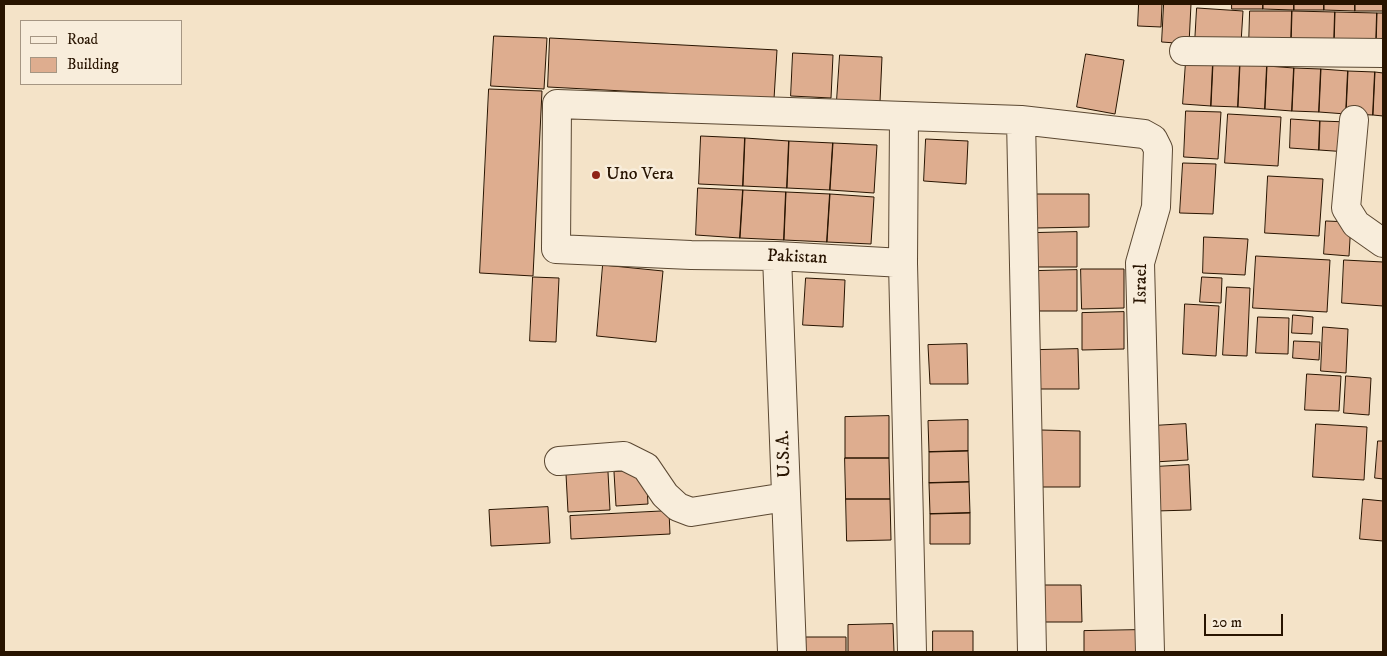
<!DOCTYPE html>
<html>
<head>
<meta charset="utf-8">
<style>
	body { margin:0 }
	#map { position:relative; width:1387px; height:656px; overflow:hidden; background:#f4e3c8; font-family:"IM FELL DW Pica",serif }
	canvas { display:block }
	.frame { position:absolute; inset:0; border:5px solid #281400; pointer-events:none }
	.legend { position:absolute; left:20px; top:20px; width:162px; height:65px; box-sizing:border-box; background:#f8eddb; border:1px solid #a59683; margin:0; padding:6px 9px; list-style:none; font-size:15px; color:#281400 }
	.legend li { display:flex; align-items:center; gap:10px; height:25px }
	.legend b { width:25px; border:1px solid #a59683 }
	.scale { position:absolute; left:1204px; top:614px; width:79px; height:22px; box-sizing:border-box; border:2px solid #281400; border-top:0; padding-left:6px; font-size:15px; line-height:18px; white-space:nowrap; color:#281400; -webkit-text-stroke:4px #f8eddb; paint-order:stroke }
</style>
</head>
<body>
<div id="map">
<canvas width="1387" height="656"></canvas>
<div class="frame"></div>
<ul class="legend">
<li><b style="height:6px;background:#f8eddb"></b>Road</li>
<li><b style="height:14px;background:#dead8f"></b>Building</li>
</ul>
<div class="scale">20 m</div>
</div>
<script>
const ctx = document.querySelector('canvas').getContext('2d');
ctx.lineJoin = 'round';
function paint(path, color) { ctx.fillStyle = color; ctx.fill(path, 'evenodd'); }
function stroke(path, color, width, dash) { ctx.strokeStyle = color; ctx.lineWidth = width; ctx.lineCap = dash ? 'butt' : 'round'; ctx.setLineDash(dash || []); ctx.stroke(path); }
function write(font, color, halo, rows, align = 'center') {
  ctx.font = font + ' "IM FELL DW Pica",serif'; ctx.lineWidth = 5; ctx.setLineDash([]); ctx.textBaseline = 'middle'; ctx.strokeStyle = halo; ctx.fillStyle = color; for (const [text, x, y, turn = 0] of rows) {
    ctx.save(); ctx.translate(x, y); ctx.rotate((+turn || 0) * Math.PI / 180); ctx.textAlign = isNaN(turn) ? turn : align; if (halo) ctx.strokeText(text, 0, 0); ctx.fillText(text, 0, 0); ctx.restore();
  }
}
const building = new Path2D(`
	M1139,4h23l-1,23 -23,-1z
	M1164,4h27l-2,40 -27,-2z
	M1232,4h31v5h-31z
	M1263,4h31v6l-31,-1z
	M1294,4h30v6h-30z
	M1324,4h31v7l-31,-1z
	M1355,4h28v7h-28z
	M1197,8l46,3 -2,32h-46z
	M1250,11h42l-1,35h-42z
	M1292,11l43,1 -1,35 -43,-1z
	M1335,12l42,1 -1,35 -42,-1z
	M1377,13h6v35h-7z
	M494,36l53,2 -3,51 -53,-3z
	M550,38l227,12 -3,49 -226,-12z
	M793,53l40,2 -2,43 -40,-2z
	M1086,54l38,6 -9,54 -38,-7z
	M840,55l42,2 -2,45 -43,-2z
	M1186,61l27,2 -2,43 -28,-2z
	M1213,63l27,1 -2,43 -27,-1z
	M1240,64l27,2 -2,43 -27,-2z
	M1267,66l27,2 -2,43 -27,-2z
	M1294,68l27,1 -2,43 -27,-1z
	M1321,69l27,2 -2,43 -27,-2z
	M1348,71l27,1 -2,43 -27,-1z
	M1375,72l8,1v43l-10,-1z
	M489,89l53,2 -9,185 -53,-3z
	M1186,111l35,1 -3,47 -34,-2z
	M1228,114l53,3 -3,49 -53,-3z
	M1291,119l29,2 -1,29 -29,-2z
	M1320,121l29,1 -1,30 -29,-2z
	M701,136l44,2 -2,48 -44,-2z
	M745,138l44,3 -2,47 -44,-2z
	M926,139l42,2 -2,43 -42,-3z
	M789,141l44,2 -3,47 -43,-2z
	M833,143l44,2 -3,48 -44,-3z
	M1183,163l33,1 -3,50 -33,-1z
	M1268,176l55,3 -4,57 -54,-3z
	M698,188l45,2 -3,48 -44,-3z
	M743,190l43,2 -2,48 -44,-2z
	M786,192l44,2 -3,48 -43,-2z
	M830,194l44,3 -3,47 -44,-2z
	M1036,194h53v33l-52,1z
	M1326,221l25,1 -2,34 -25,-2z
	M1077,232v35h-42l-1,-34z
	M1204,237l44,2 -3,36 -42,-2z
	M1256,256l74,4 -3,52 -74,-4z
	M1344,260l39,2v44l-41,-3z
	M603,265l60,6 -7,71 -59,-6z
	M1081,269h43v39l-42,1z
	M1077,270v41h-40l-1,-40z
	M533,277l26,1 -3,64 -26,-1z
	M1202,277l20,1 -1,25 -21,-1z
	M806,278l39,2 -2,47 -40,-2z
	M1227,287l23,1 -3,68 -24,-1z
	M1185,304l34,2 -3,50 -33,-2z
	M1124,312v37l-42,1v-37z
	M1293,315l20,2 -1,17 -20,-1z
	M1258,317l31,1 -1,36 -32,-1z
	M1323,327l25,2 -2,44 -25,-2z
	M1294,341l26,1 -1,18 -26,-2z
	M967,344l1,40h-38l-2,-39z
	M1078,349l1,40h-39l-1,-39z
	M1307,374l34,2 -2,35 -34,-1z
	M1346,376l25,2 -2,37 -25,-2z
	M889,416v42h-44v-41z
	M968,420v31l-39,1 -1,-31z
	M1186,424l2,36 -34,2 -2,-36z
	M1316,424l51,3 -3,53 -51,-3z
	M1041,430l39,1v56h-40z
	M1378,441h5v38l-8,-1z
	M968,451l1,31 -40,1v-31z
	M845,458h44l1,41h-44z
	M1189,465l2,45 -35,1 -2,-44z
	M646,470l2,34 -32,2 -2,-34z
	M608,472l2,38 -42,2 -2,-38z
	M969,482l1,31 -40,1 -1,-31z
	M846,499h44l1,41 -44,1z
	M1363,499l20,2v40l-23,-2z
	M548,507l2,36 -59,3 -2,-36z
	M669,511l1,23 -99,5 -1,-23z
	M970,513v31h-40v-30z
	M1041,585h40l1,37h-40z
	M893,624l1,28h-46v-27z
	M1140,630v22h-56v-21z
	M933,631h40v21h-40z
	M806,637h40v15h-40z`);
paint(building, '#dead8f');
stroke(building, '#281400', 1);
const street = new Path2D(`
	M1184,51l199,2
	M904,117l-1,146 9,389
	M1021,120l11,532
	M1354,120l-8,88 10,16 27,19
	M777,256l15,396
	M903,263l-126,-7 -86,-1 -135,-6 1,-145 464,16 123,14 9,5 5,10 -2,58 -16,56 10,389
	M559,461l65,-5 22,11 19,28 13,12 13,5 95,-15`);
stroke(street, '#5b4832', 30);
stroke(street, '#f8eddb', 28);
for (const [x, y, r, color] of [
	[596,175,5,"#8f2418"]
]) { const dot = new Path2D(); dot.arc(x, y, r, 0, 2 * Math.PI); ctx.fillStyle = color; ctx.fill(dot); stroke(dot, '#f8eddb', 2); }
write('18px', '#281400', '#f8eddb', [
	["Uno Vera",606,175]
], 'left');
write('18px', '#281400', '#f8eddb', [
	["Pakistan",797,258,2],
	["Israel",1142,284,-89],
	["U.S.A.",785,454,-92]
]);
</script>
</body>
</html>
